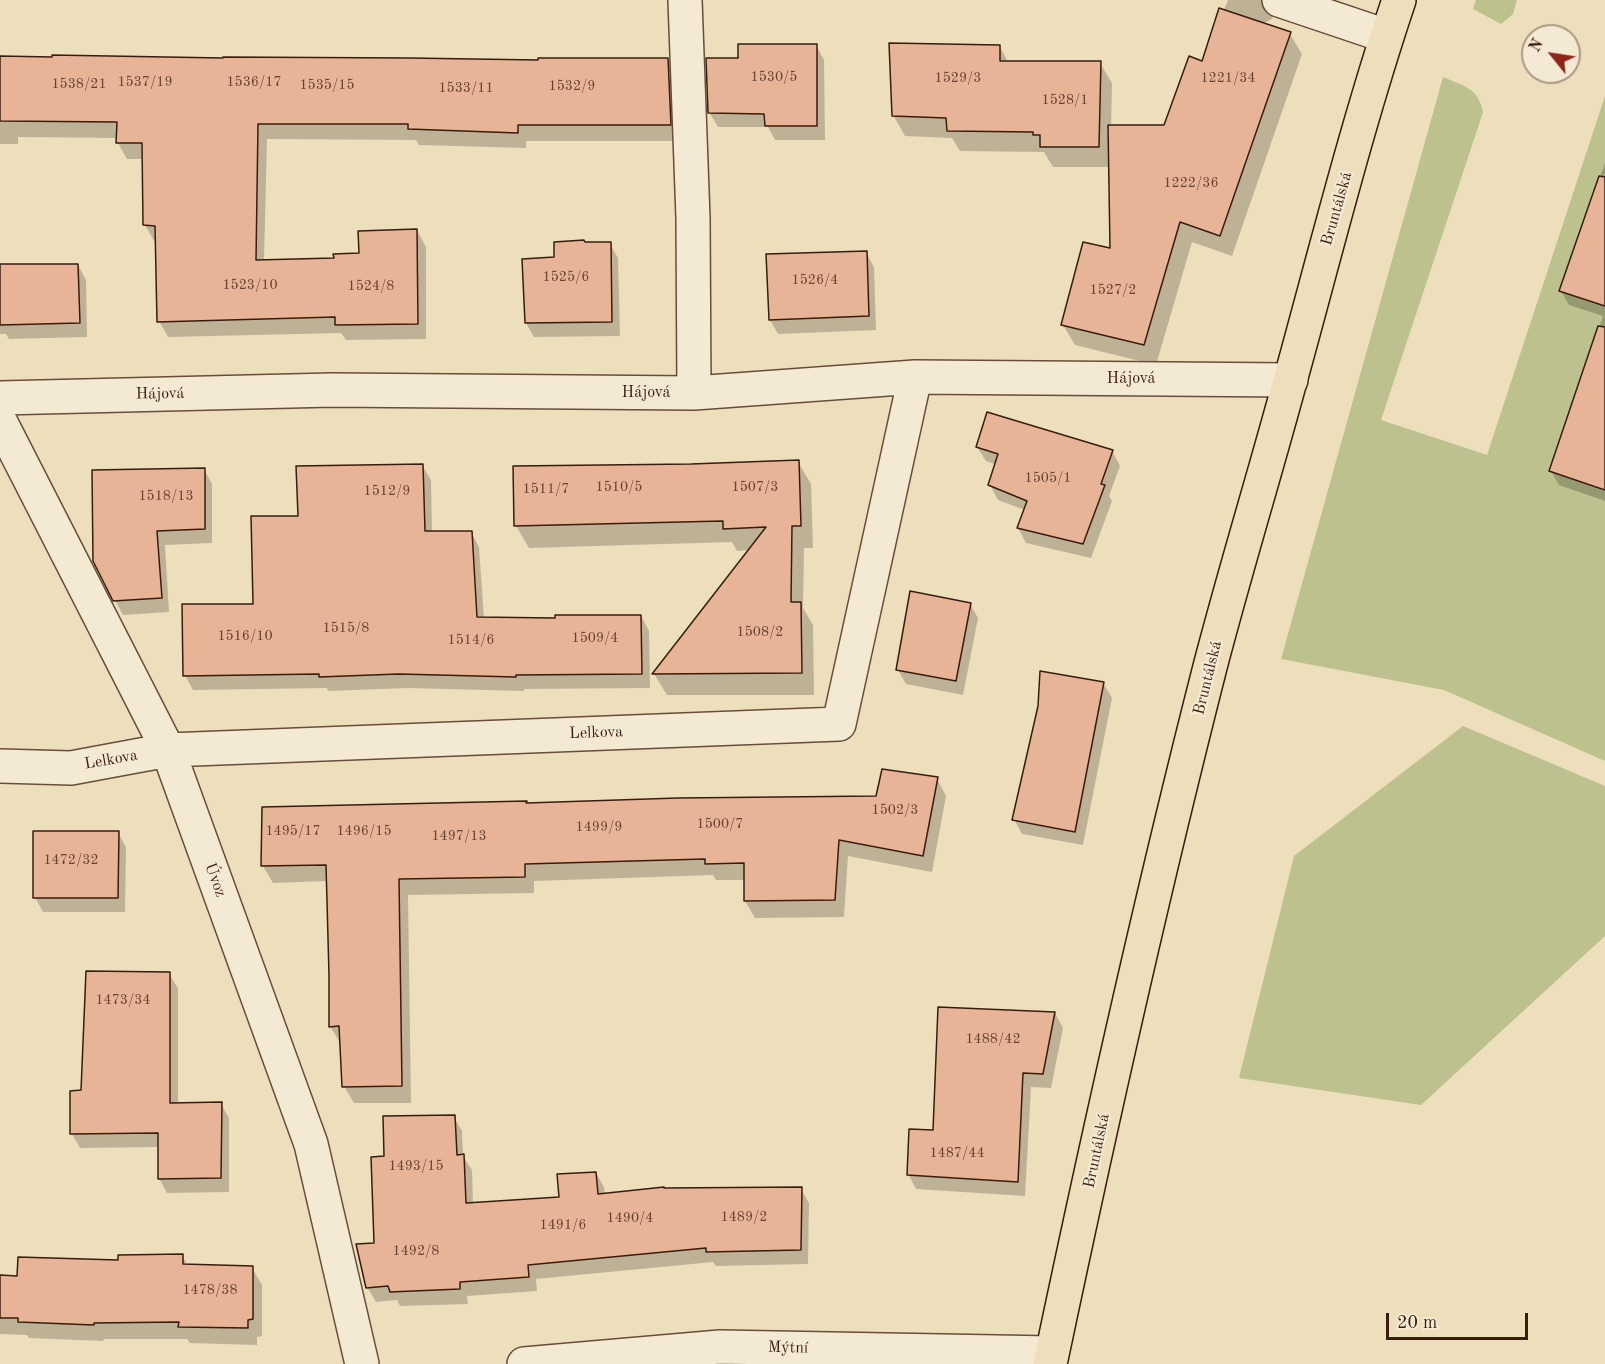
<!DOCTYPE html>
<html>
<head>
<meta charset="utf-8">
<style>
	body { margin:0 }
	#map { position:relative; width:1605px; height:1364px; overflow:hidden; background:#eedfbc; font-family:"Old Standard TT",serif }
	canvas { display:block }
	.north { position:absolute; left:1521px; top:24px; width:60px; height:60px; box-sizing:border-box; background:#f4ead3; border:2px solid #aa9884; border-radius:50%; rotate:300deg; font-size:16px; font-weight:700; line-height:24px; text-align:center; color:#3a1c0e }
	.north::after { content:''; display:block; margin:auto; width:21px; height:27px; background:#8f2418; clip-path:polygon(50% 0,100% 100%,50% 72%,0 100%) }
	.scale { position:absolute; left:1386px; top:1313px; width:142px; height:27px; box-sizing:border-box; border:3px solid #3a1c0e; border-top:0; padding-left:8px; font-size:18px; line-height:21px; white-space:nowrap; color:#3a1c0e; -webkit-text-stroke:4px #f4ead3; paint-order:stroke }
</style>
</head>
<body>
<div id="map">
<canvas width="1605" height="1364"></canvas>
<div class="north">N</div>
<div class="scale">20 m</div>
</div>
<script>
const ctx = document.querySelector('canvas').getContext('2d');
ctx.lineJoin = 'round';
function paint(path, color) { ctx.fillStyle = color; ctx.fill(path, 'evenodd'); }
function stroke(path, color, width, dash) { ctx.strokeStyle = color; ctx.lineWidth = width; ctx.lineCap = dash ? 'butt' : 'round'; ctx.setLineDash(dash || []); ctx.stroke(path); }
function write(font, color, halo, rows, align = 'center') {
  ctx.font = font + ' "Old Standard TT",serif'; ctx.lineWidth = 4.5; ctx.setLineDash([]); ctx.textBaseline = 'middle'; ctx.strokeStyle = halo; ctx.fillStyle = color; for (const [text, x, y, turn = 0] of rows) {
    ctx.save(); ctx.translate(x, y); ctx.rotate((+turn || 0) * Math.PI / 180); ctx.textAlign = isNaN(turn) ? turn : align; if (halo) ctx.strokeText(text, 0, 0); ctx.fillText(text, 0, 0); ctx.restore();
  }
}
paint(new Path2D(`
	M1476,0h41l-4,14 -12,10 -28,-15z
	M1443,77c20,9 35,10 40,35l-102,308 106,35 118,-359v665l-161,-71 -163,-31z
	M1463,726l142,60v150l-184,169 -182,-27 55,-222z`), '#bcc18e');
paint(new Path2D(`
	M1228,0h78l-33,15 -1,4 -10,5 28,10 12,20 -70,202 -40,-14 -36,123 -81,-20 -12,-20 48,-75 -1,-83h-57l-9,-15 -84,-1 -8,-13 -47,-2 -12,-21 107,-68 8,15 92,1 12,20 -1,44h54l37,-64z
	M816,45l8,15 1,80h-50l-7,-13h-50l-9,-15 30,-52z
	M0,58l539,3 129,-1 9,16 2,65h-153v7l-107,-3 -3,-5 -149,-1 -3,122 71,-2 25,-4 57,-25 9,17v92l-80,1 -5,-7 -173,4 -9,-16 -2,-80h-3l-9,-16 -1,-66h-17l-9,-16v-5l-100,-1v7h-18z
	M1605,163v338l-46,-16 -8,-14 52,-155 -34,-11 -8,-14z
	M585,243l25,1 8,14 2,78 -86,1 -8,-14 29,-64z
	M866,252l8,15 2,63 -98,4 -8,-14z
	M0,265h78l8,15 1,57 -78,2 -3,-5h-6z
	M977,447l135,4 8,15 -11,30 3,5 -21,57 -65,-15 -8,-15 7,-18 -27,-10 -8,-15 7,-20 -11,-4z
	M798,462l13,22 2,64h-9l-1,60 10,17 1,70h-147l-13,-21 96,-124 -13,1 -5,-9 -203,6 -13,-22 175,-60z
	M422,465l9,15 1,53 39,-1 8,15 5,71 73,2 84,-4 8,15 1,57 -126,1v2l-116,-3 -80,3 -1,-3 -134,2 -8,-15 70,-70 44,-88z
	M204,469l8,15v59l-47,2 4,67 -46,3 -29,-54z
	M970,604l8,14 -15,77 -57,-11 -8,-14z
	M1103,683l9,15 -29,147 -61,-11 -8,-15 26,-113z
	M937,779l9,17 -14,76 -84,-16 -4,61 -89,1 -10,-17v-21h-29l-3,-5 -179,6v12l-126,2 3,208h-57l-10,-17 -4,-43 -10,-17 -2,-145 -55,2 -10,-17 264,-61 350,-7z
	M118,833l8,14 -1,65h-82l-8,-15z
	M169,974l9,14v116h43l8,14v74l-62,1 -8,-15v-31l-79,1 -8,-14 10,-42z
	M1055,1013l8,15 -12,60 -20,-1 -6,109 -109,-7 -8,-15 26,-42z
	M454,1117l8,14 1,25 9,14 1,34 88,-5 35,-26 8,14 1,8 196,-6 8,14 -1,61 -92,2 -3,-4 -177,17 1,12 -70,5 1,8 -68,2 -3,-6 -21,2 -9,-15 9,-42 10,-87z
	M182,1255l6,11 64,2 10,17v51l-5,1v8l-67,-2 -3,-4h-83l-1,2 -74,-3 -2,-3 -27,-1v-57h18l101,-16z`), '#0003');
const building = new Path2D(`
	M1219,8l72,24 -71,204 -40,-14 -36,123 -83,-20 22,-83 27,6 -2,-123h56l25,-69 13,5z
	M889,43l111,2v16h101l-2,86h-59v-12h-7v-3l-86,-1 -1,-13 -54,-2z
	M738,44h79v82h-52l-1,-12 -56,-1 -2,-55h32z
	M52,55l171,3v-1l186,1 129,2v-2h130l3,67h-153v8l-110,-4v-5h-150l-2,136 78,-2 -1,-4 26,-1 -1,-22 59,-2 1,95 -83,1v-8l-178,5 -2,-96 -12,-1 -1,-82h-26l1,-21 -117,-1v-65l52,1z
	M1599,176l6,1v129l-46,-15z
	M584,240l1,2h26l1,80 -87,1 -3,-64 32,-2v-15z
	M867,251l2,65 -100,4 -3,-66z
	M0,264h78l2,59 -80,2z
	M1598,326l7,1v163l-56,-19z
	M987,412l126,38 -12,34 4,1 -22,59 -66,-16 10,-27 -39,-16 10,-31 -22,-7z
	M799,460l2,66h-9l-1,76h10l1,71 -150,1 114,-147 -43,2v-8l-209,5 -1,-60 178,-2z
	M423,464l2,67h47l5,86 78,1v-3h86l1,59 -126,1v2l-117,-3 -80,3v-3l-136,2 -1,-72h71l-2,-88h47l-2,-50z
	M205,468v61l-48,2 5,67 -49,3 -20,-40 -1,-91z
	M910,591l61,12 -15,78 -60,-11z
	M1040,671l64,11 -29,150 -63,-12 26,-114z
	M882,769l56,8 -15,79 -84,-16 -4,60 -91,1v-38l-39,1v-5l-180,5v13l-126,2 3,207 -60,1 -3,-61 -10,1v-52l-3,-110 -65,1 1,-59 265,-6 -1,2 152,-5 198,-2z
	M33,831h86l-1,67h-85z
	M86,971l84,1v131l52,-1 -1,76 -63,1v-46l-88,1v-43l11,-1z
	M938,1007l117,5 -12,62 -20,-1 -5,109 -111,-7 2,-46 24,1z
	M455,1115l2,40 7,-1 2,49 93,-6 -2,-23 39,-2 2,22 66,-7v1l138,-1 -1,63 -95,2v-4l-178,17 1,12 -69,5v7l-70,3 -2,-6 -22,2 -10,-44 18,-1 -3,-86 13,-1 -1,-40z
	M183,1254v10l70,2v53l-5,1v8l-70,-1 1,-5 -85,1v2l-76,-3v-4h-18v-43l17,1 1,-19 100,3v-5z`);
paint(building, '#e8b498');
stroke(building, '#3a1c0e', 1.5);
const street = new Path2D(`
	M685,0l8,218 1,175
	M1279,0l107,36
	M0,398l332,-8 362,3 221,-16 376,3
	M0,421l168,329 143,394 51,220
	M0,766l71,2 97,-18 671,-26 76,-347
	M524,1364l196,-17 332,6`);
const primary = new Path2D(`
	M1050,1364c49,-233 101,-466 160,-697 25,-96 54,-190 80,-286 35,-127 67,-256 109,-381`);
stroke(street, '#674d3a', 36);
stroke(primary, '#3a1c0e', 36);
stroke(street, '#f4ead3', 33);
stroke(primary, '#eedfbc', 33);
write('14px', '#664230', null, [
	["1530/5",774,77],
	["1529/3",958,78],
	["1221/34",1228,78],
	["1537/19",145,82],
	["1536/17",254,82],
	["1538/21",79,84],
	["1535/15",327,85],
	["1532/9",572,86],
	["1533/11",466,88],
	["1528/1",1065,100],
	["1222/36",1191,183],
	["1525/6",566,277],
	["1526/4",815,280],
	["1523/10",250,285],
	["1524/8",371,286],
	["1527/2",1113,290],
	["1505/1",1048,478],
	["1510/5",619,487],
	["1507/3",755,487],
	["1511/7",546,489],
	["1512/9",387,491],
	["1518/13",166,496],
	["1515/8",346,628],
	["1508/2",760,632],
	["1516/10",245,636],
	["1509/4",595,638],
	["1514/6",471,640],
	["1502/3",895,810],
	["1500/7",720,824],
	["1499/9",599,827],
	["1495/17",293,831],
	["1496/15",364,831],
	["1497/13",459,836],
	["1472/32",71,860],
	["1473/34",123,1000],
	["1488/42",993,1039],
	["1487/44",957,1153],
	["1493/15",416,1166],
	["1489/2",744,1217],
	["1490/4",630,1218],
	["1491/6",563,1225],
	["1492/8",416,1251],
	["1478/38",210,1290]
]);
write('16px', '#3a1c0e', '#f4ead3', [
	["Bruntálská",1337,209,-74],
	["Hájová",1131,379],
	["Hájová",646,393],
	["Hájová",160,394,-1],
	["Bruntálská",1208,678,-76],
	["Lelkova",596,733,-2],
	["Lelkova",111,760,-10],
	["Úvoz",215,880,70],
	["Bruntálská",1097,1151,-78],
	["Mýtní",788,1348,1]
]);
</script>
</body>
</html>
